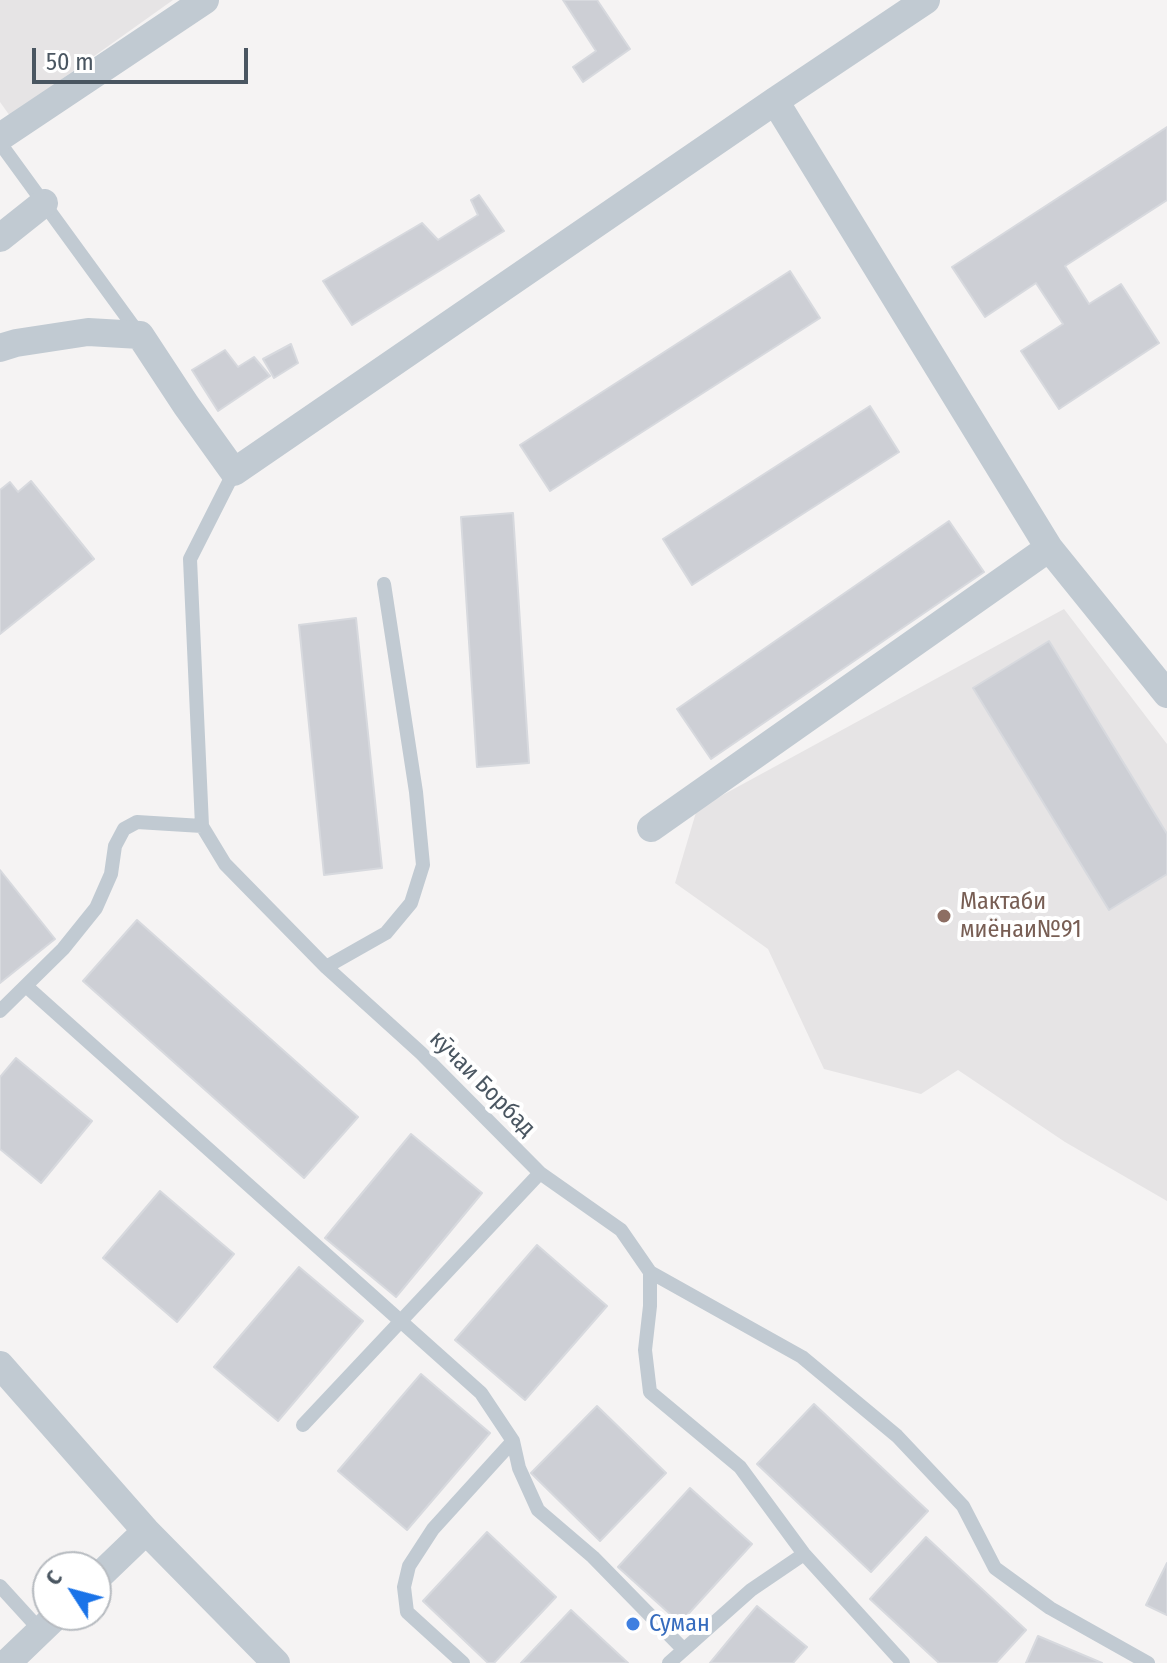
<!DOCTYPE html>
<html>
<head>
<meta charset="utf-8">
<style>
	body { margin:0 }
	#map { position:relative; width:1167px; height:1663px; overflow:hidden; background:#f5f3f3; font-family:"Fira Sans Condensed",sans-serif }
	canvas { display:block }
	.north { position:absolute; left:32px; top:1551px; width:80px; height:80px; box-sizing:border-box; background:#fff; border:2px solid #b7bbc0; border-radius:50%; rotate:306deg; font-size:22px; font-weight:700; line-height:32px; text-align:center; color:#4a5661 }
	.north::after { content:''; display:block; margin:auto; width:28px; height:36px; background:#1a73e8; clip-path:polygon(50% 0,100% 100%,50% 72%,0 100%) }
	.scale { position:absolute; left:32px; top:48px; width:216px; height:36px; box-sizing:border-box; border:4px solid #4a5661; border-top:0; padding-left:10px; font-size:24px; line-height:28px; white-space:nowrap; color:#4a5661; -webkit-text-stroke:6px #fff; paint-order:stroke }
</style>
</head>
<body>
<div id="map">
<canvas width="1167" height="1663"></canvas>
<div class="north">С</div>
<div class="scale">50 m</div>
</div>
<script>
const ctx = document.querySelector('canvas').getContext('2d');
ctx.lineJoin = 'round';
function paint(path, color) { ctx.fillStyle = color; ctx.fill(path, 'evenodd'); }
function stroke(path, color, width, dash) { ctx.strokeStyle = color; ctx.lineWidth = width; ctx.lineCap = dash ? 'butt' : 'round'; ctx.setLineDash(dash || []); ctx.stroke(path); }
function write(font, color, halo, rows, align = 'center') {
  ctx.font = font + ' "Fira Sans Condensed",sans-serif'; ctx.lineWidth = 8; ctx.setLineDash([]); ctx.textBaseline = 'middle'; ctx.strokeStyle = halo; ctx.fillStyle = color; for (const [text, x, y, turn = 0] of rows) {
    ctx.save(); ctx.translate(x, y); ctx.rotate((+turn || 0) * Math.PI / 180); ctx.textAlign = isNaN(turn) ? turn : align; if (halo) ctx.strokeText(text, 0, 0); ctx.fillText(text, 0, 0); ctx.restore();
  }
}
paint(new Path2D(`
	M0,0h173l-163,116 -10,-14z
	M1064,609l103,135v457l-102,-59 -107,-72 -37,24 -97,-25 -56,-120 -93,-66 22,-74z`), '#e6e4e5');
const building = new Path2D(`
	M563,0h34l33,49 -47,33 -10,-15 23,-16z
	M1167,127v73l-102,66 24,38 32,-20 38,59 -100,66 -38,-58 42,-27 -27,-41 -51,34 -33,-50z
	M479,195l25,36 -152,94 -29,-44 99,-58 16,17 40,-25 -7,-15z
	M790,271l30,47 -270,173 -30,-46z
	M291,344l7,19 -24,15 -11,-19z
	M225,350l13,17 16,-10 16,19 -52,35 -26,-41z
	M870,406l29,46 -207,133 -29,-46z
	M31,481l63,78 -94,75v-144l10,-8 8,10z
	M513,513l16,250 -52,4 -16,-250z
	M949,521l35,51 -273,187 -34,-50z
	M356,618l26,250 -58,7 -25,-250z
	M1049,641l118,193v40l-58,36 -136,-222z
	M0,870l55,69 -55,44z
	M137,920l221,197 -54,61 -221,-197z
	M16,1058l76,63 -51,62 -41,-34v-72z
	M411,1134l71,59 -86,104 -71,-59z
	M160,1191l74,63 -57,68 -74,-64z
	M537,1245l70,61 -82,94 -70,-60z
	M299,1267l64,54 -85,100 -64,-54z
	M421,1374l69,59 -83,97 -69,-59z
	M814,1404l114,107 -57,61 -114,-108z
	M597,1406l69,67 -66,68 -69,-68z
	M690,1488l62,56 -72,79 -62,-56z
	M487,1532l69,65 -62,66h-6l-65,-62z
	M926,1537l100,93 -30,33h-57l-69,-64z
	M1167,1563v52l-21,-10z
	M757,1606l50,41 -14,16h-83z
	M571,1610l57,53h-107z
	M1038,1636l64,27h-76z`);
paint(building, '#cdcfd5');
stroke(building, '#d7d9de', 2);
stroke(new Path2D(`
	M0,143l139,191
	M234,472l-44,87 12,267 23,38 101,103 95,86 119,120 81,57 29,42v34l-5,44 5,42 90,75 64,87 99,109
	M326,967l60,-34 25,-30 12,-38 -7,-73 -32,-208
	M26,986l455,407 32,48 6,27 19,42 55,47 90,92
	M0,1011l63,-62 33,-41 15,-34 4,-28 9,-17 13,-7 65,4
	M650,1272l152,85 95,79 66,70 32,62 55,40 98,55
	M303,1425l237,-252
	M0,1586l41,45
	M463,1663l-56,-51 -3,-25 5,-21 24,-37 80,-88
	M669,1663l82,-73 53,-36`), '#c1cad2', 14);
stroke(new Path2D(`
	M0,137l205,-137
	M0,238l44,-35
	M0,348l16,-5 72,-11 52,3 46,70 48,67 541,-371 151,-101
	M1049,548l118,146
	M651,828l398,-280 -274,-447
	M0,1365l146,166 130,132
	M96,1579l50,-48
	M7,1663l50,-48`), '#c1cad2', 28);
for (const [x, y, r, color] of [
	[944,916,8,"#8d6e63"],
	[633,1624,8,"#3f7fe0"]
]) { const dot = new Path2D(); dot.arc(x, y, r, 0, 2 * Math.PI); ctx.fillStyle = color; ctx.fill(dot); stroke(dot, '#fff', 3); }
write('24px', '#785e54', '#fff', [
	["Мактаби",960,902],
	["миёнаи№91",960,930]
], 'left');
write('24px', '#4a5661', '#fff', [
	["кӯчаи Борбад",482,1084,45]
]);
write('24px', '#366cbe', '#fff', [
	["Суман",649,1624]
], 'left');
</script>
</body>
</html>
